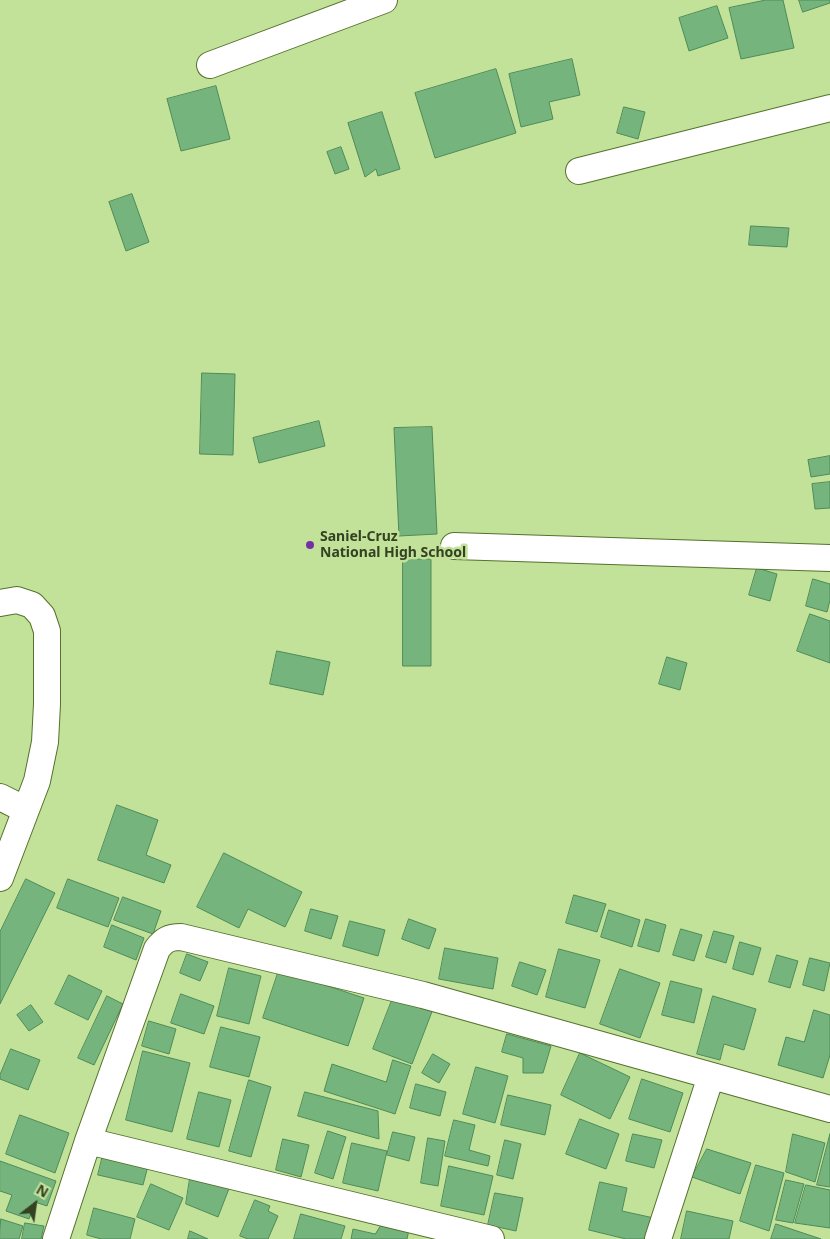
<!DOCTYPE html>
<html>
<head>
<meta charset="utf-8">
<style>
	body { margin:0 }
	#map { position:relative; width:830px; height:1239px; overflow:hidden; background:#c2e29a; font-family:"Noto Sans",sans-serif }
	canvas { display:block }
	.north { position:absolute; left:10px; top:1179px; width:50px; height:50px; -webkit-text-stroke:4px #c2e29a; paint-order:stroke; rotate:30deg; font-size:14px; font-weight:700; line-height:20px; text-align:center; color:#344123 }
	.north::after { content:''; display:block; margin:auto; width:18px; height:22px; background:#344123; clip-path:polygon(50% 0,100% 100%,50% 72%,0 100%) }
</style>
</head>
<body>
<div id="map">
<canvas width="830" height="1239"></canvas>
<div class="north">N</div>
</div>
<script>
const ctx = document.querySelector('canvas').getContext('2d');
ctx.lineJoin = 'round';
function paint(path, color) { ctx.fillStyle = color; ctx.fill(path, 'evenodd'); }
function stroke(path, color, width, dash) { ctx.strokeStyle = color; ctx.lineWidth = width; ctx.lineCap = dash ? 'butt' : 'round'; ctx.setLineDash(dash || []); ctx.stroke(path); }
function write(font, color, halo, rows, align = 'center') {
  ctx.font = font + ' "Noto Sans",sans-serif'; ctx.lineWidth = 5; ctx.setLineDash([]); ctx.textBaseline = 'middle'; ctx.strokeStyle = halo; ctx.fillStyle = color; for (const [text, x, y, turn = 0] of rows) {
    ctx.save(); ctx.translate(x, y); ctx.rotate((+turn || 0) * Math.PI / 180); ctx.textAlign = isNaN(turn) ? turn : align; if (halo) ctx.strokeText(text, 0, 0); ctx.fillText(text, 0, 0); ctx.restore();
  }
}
const building = new Path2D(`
	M766,0h17l11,48 -53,11 -12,-51z
	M799,0h31v3l-27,9z
	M717,6l11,32 -39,13 -10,-33z
	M572,59l8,36 -31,7 4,17 -32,8 -12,-53z
	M496,69l20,64 -81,25 -20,-65z
	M216,86l14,53 -49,12 -14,-52z
	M624,107l21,5 -7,27 -21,-6z
	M382,112l18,57 -22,7 -2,-7 -11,8 -17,-54z
	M341,147l8,22 -14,5 -8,-22z
	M132,194l17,48 -23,9 -17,-49z
	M751,226l38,2 -2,19 -38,-2z
	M202,373l33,1 -2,81 -33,-1z
	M319,421l6,25 -66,17 -6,-25z
	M432,427l5,107 -38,2 -5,-108z
	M830,456v18l-19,3 -3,-17z
	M830,482v26l-15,1 -3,-25z
	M403,559h28v107h-28z
	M757,568l20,6 -7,27 -21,-6z
	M813,579l17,5v16l-3,12 -21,-6z
	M810,614l20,7v42l-33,-12z
	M277,651l53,11 -7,33 -53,-11z
	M667,657l20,6 -7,27 -21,-6z
	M117,805l41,15 -12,35 25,10 -7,18 -66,-23z
	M224,853l78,39 -17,35 -37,-18 -9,19 -42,-21z
	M26,879l29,14 -55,111v-72z
	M68,879l51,19 -11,29 -51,-19z
	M574,895l32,9 -9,28 -31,-9z
	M123,897l38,14 -8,23 -39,-14z
	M311,909l27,7 -7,23 -26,-8z
	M609,910l31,10 -8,27 -31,-10z
	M409,919l27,10 -7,20 -27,-10z
	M646,919l20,6 -7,27 -21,-6z
	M350,921l35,9 -7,26 -35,-10z
	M112,925l32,13 -8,22 -32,-13z
	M681,929l21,6 -8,26 -21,-6z
	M714,931l20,5 -8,27 -20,-6z
	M740,942l21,6 -8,27 -20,-6z
	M445,948l53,10 -5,31 -54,-10z
	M559,949l41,11 -15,48 -39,-11z
	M187,954l21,8 -8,19 -20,-8z
	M777,955l21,6 -8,27 -21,-6z
	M810,958l20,5 -6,28 -21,-6z
	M520,962l26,8 -9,25 -25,-9z
	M229,968l32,8 -12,48 -32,-8z
	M620,969l40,14 -20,55 -40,-14z
	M279,970l85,28 -16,48 -85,-28z
	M69,975l33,16 -14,29 -33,-16z
	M671,981l31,8 -8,34 -32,-8z
	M181,994l33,12 -10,28 -33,-11z
	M394,995l39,14 -21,55 -39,-15z
	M107,996l16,8 -29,61 -16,-7z
	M713,996l43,13 -12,41 -20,-6 -4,16 -23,-6z
	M31,1005l12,17 -14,9 -12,-16z
	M814,1010l16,5v40l-7,23 -45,-13 8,-28 18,5z
	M149,1021l27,8 -7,25 -27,-8z
	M221,1027l39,10 -11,40 -39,-10z
	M507,1034l44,12 -8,27h-20v-15l-21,-6z
	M11,1049l29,11 -12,30 -28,-11v-4z
	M143,1051l47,12 -18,69 -46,-12z
	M580,1053l50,24 -20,42 -49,-24z
	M433,1054l17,10 -11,19 -17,-10z
	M393,1060l18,6 -16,48 -71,-23 8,-27 54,18z
	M476,1067l32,9 -13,47 -32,-9z
	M642,1079l41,14 -13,39 -41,-13z
	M249,1080l22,7 -20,70 -22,-6z
	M416,1084l30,8 -6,24 -30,-8z
	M199,1092l32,8 -12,47 -32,-8z
	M305,1092l73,19 1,28 -81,-23z
	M508,1095l43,10 -6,30 -44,-10z
	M20,1115l49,18 -14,40 -49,-19z
	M580,1119l39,15 -13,35 -40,-15z
	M454,1120l21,5 -6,25 21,6 -2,10 -43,-10z
	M328,1131l18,6 -13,42 -18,-6z
	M393,1132l22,5 -6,24 -22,-6z
	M633,1134l29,6 -8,28 -28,-7z
	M793,1134l32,9 -10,39 -29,-10z
	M830,1134v53l-13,-2z
	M428,1138l17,3 -7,45 -17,-3z
	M283,1139l26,6 -8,32 -25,-7z
	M505,1140l16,4 -8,35 -16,-4z
	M352,1143l35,8 -9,40 -35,-8z
	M707,1149l44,14 -11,31 -48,-17z
	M103,1155l45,11 -5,19 -45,-10z
	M0,1161l56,20 -9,25 -12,-4 -6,17 -23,-8 6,-16 -12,-4z
	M756,1165l28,8 -15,58 -29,-10z
	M449,1166l44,10 -9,39 -43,-9z
	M191,1172l39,14 -12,31 -32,-13z
	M786,1180l18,4 -11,39 -17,-3z
	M600,1182l27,6 -5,23 32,7 -5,21h-23l-37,-9z
	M151,1184l32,14 -14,32 -32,-13z
	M806,1185l24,5v38l-35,-5z
	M495,1193l28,5 -7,33 -28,-6z
	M255,1200l15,6 -2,5 10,5 -10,23h-20l-8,-3z
	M94,1208l41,11 -5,20h-29l-14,-4z
	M687,1211l46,10 -4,18h-48z
	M301,1214l44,12 -4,13h-47z
	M1,1219l22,7 -4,13h-19z
	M385,1219l25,6 -3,14h-56l2,-10 22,5z
	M25,1223l19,3 -3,13h-19z
	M776,1224l45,15h-50z
	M190,1231l18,8h-20z`);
paint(building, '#76b47e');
stroke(building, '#4e8b57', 1);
const minor = new Path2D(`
	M210,65l174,-65
	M579,171l251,-63
	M454,546l376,12
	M0,603l17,-3 15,5 10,11 5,15v73l-2,38 -8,39 -37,97
	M0,797l26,13
	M88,1141l403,98
	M56,1239l32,-98 69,-192c7,-9 12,-12 24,-12l242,58 407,114
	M658,1239l53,-163`);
stroke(minor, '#55712c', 28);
stroke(minor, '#fff', 26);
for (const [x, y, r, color] of [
	[310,545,5,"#7530a4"]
]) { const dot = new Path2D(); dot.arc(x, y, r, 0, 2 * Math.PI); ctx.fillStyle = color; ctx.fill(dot); stroke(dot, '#c2e29a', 2); }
write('bold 14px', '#344123', '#c2e29a', [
	["Saniel-Cruz",320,537],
	["National High School",320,553]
], 'left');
</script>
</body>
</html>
